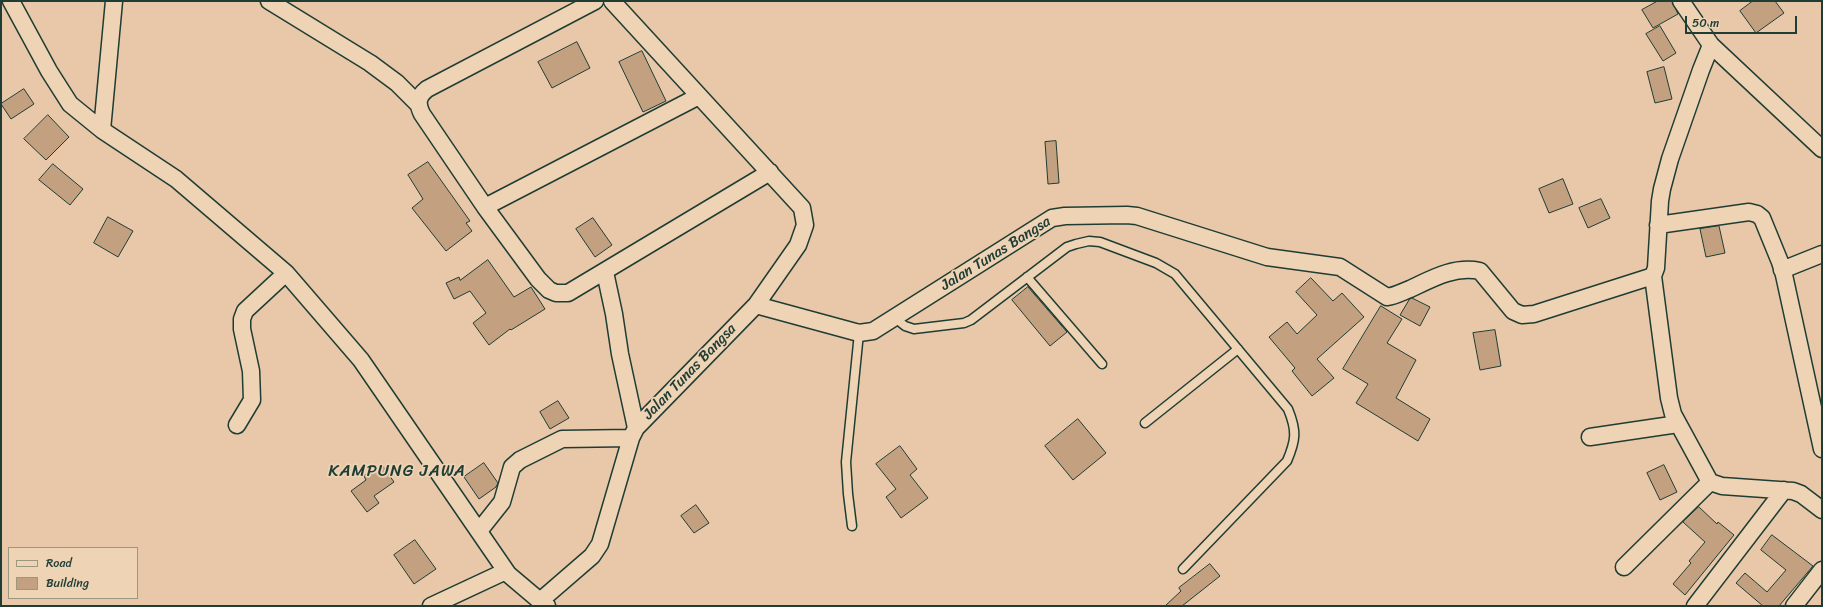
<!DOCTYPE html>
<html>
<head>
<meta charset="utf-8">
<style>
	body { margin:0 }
	#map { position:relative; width:1823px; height:607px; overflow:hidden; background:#e8c8a8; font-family:Sriracha,sans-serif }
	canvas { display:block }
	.frame { position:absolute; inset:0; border:2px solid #1f3d34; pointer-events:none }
	.legend { position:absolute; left:8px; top:547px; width:130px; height:52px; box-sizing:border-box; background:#eed3b5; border:1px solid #9b9781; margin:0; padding:5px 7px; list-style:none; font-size:12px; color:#1f3d34 }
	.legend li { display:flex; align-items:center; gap:8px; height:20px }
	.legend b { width:20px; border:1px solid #9b9781 }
	.scale { position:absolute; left:1685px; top:16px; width:112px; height:18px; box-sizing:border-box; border:2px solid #1f3d34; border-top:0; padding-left:5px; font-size:12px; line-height:14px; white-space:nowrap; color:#1f3d34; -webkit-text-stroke:3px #eed3b5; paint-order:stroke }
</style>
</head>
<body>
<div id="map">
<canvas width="1823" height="607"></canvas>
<div class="frame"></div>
<ul class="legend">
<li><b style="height:5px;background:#eed3b5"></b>Road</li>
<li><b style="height:11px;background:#c3a080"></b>Building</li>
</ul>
<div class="scale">50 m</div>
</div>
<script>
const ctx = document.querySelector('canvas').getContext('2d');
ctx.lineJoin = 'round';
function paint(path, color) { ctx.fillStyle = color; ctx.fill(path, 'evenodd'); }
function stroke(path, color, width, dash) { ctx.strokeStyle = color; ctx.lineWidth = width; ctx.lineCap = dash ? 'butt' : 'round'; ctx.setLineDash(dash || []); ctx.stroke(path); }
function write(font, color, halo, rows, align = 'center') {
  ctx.font = font + ' Sriracha,sans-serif'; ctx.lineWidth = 3.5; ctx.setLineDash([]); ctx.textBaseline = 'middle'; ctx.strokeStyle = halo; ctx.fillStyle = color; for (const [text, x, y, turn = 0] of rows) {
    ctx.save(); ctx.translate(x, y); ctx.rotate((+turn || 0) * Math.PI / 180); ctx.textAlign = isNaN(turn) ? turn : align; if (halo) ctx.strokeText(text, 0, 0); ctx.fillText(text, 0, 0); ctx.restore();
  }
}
const building = new Path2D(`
	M1658,1h14l6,13 -25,14 -11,-18z
	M1753,1h22l9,12 -28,20 -16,-22z
	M1660,26l16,27 -13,8 -17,-27z
	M577,42l13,26 -38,20 -14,-26z
	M642,51l24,50 -23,11 -24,-50z
	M1664,67l8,32 -17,4 -8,-31z
	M24,89l10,15 -23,15 -10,-15z
	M48,115l21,22 -23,23 -22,-21z
	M1056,141l3,42 -11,1 -3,-42z
	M428,162l42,59 -4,2 6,8 -26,20 -34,-43 11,-9 -15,-24z
	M53,164l30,25 -13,16 -31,-25z
	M1563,179l10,25 -24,9 -10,-24z
	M1601,199l9,19 -22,10 -9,-20z
	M108,217l25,14 -15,26 -24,-14z
	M593,218l19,27 -17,12 -19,-28z
	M1719,226l6,27 -19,4 -6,-28z
	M488,260l26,37 17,-10 14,22 -34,21 -1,-1 -21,16 -16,-22 13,-10 -16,-22 -16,8 -8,-16 13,-6 1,3z
	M1311,278l22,23 9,-8 22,24 -47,42 17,19 -22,18 -20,-25 3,-3 -26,-31 18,-15 10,12 20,-19 -21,-23z
	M1028,287l39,45 -17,14 -38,-46z
	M1412,298l18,9 -10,19 -20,-11 9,-15z
	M1381,306l21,13 -15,24 29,17 -20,38 34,21 -12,22 -62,-38 12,-19 -25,-15z
	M1495,330l6,36 -21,4 -7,-37z
	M558,401l11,17 -19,11 -10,-17z
	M1078,419l28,34 -33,27 -28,-34z
	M900,446l17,23 -7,6 18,23 -27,20 -15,-21 10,-8 -20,-25z
	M484,463l14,20 -2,4 -17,12 -15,-22z
	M382,465l12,17 -20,14 5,7 -12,9 -16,-21 15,-11 -2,-4z
	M1664,465l13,27 -17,8 -13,-27z
	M696,505l13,18 -15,10 -13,-17z
	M1699,507l18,17 1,-2 16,13 -49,60 -12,-11 18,-21 -2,-2 16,-19 -22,-20z
	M1772,535l41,31 -34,40h-16l-27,-23 9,-10 22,19 19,-22 -25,-20z
	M415,540l21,29 -22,15 -20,-29z
	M1210,564l10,12 -38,30h-17l16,-15 -2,-3z`);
paint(building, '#c3a080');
stroke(building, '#1f3d34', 1);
const service = new Path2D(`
	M1027,277l75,87
	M895,318l10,8 9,3 50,-6 7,-3 96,-73 9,-3 13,-3 11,1 56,21 19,11 113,135c9,22 8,31 -1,52l-104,108
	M1145,423l93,-74
	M852,526l-4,-32 -2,-32 13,-129`);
const minor = new Path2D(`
	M11,1l38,70 21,33 32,26 74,49 110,94 75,87 147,214 32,27 7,5
	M269,1l101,62 27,20 21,21
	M595,1l-168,88c-10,8 -10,15 -5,25l63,93 53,72 11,11 7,3h12l202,-121
	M612,1l190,207 3,17 -7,20 -42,60
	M1681,1l30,44 111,104
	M1711,45l-10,25 -31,89 -8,30 -2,12 -4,67 -3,8 16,122 4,16 37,68 12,4 71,5 8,3 21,16
	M102,130l12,-129
	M485,207l214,-111
	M1658,225l91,-13 8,2 5,4 18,44 4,13 38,174
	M1782,270l40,-16
	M605,272l9,42 6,40 16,74
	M237,425l15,-25 -1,-29 -9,-42v-10l3,-8 41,-38
	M1590,437l88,-13
	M479,531l23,-29 10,-35 8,-7 42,-21 69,-1
	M1624,567l86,-85
	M540,601l52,-45 8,-12 31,-106 5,-10 120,-123 103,28 14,-2 179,-113 13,-2 62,-1 10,1 130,41 73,10 47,30c8,-1 15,-5 23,-8 23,-11 44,-23 70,-18l33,40 9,4 12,-1 119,-38
	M431,606l75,-35
	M1695,606l89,-116
	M1794,606l28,-36`);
stroke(service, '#1f3d34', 11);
stroke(minor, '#1f3d34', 19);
stroke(service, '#eed3b5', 8);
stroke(minor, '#eed3b5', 16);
write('15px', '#1f3d34', '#eed3b5', [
	["Jalan Tunas Bangsa",996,254,-32],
	["Jalan Tunas Bangsa",690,372,-46]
]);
ctx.letterSpacing = '1px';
write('17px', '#1f3d34', '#eed3b5', [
	["KAMPUNG JAWA",397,472]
]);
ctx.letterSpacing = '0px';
</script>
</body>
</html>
